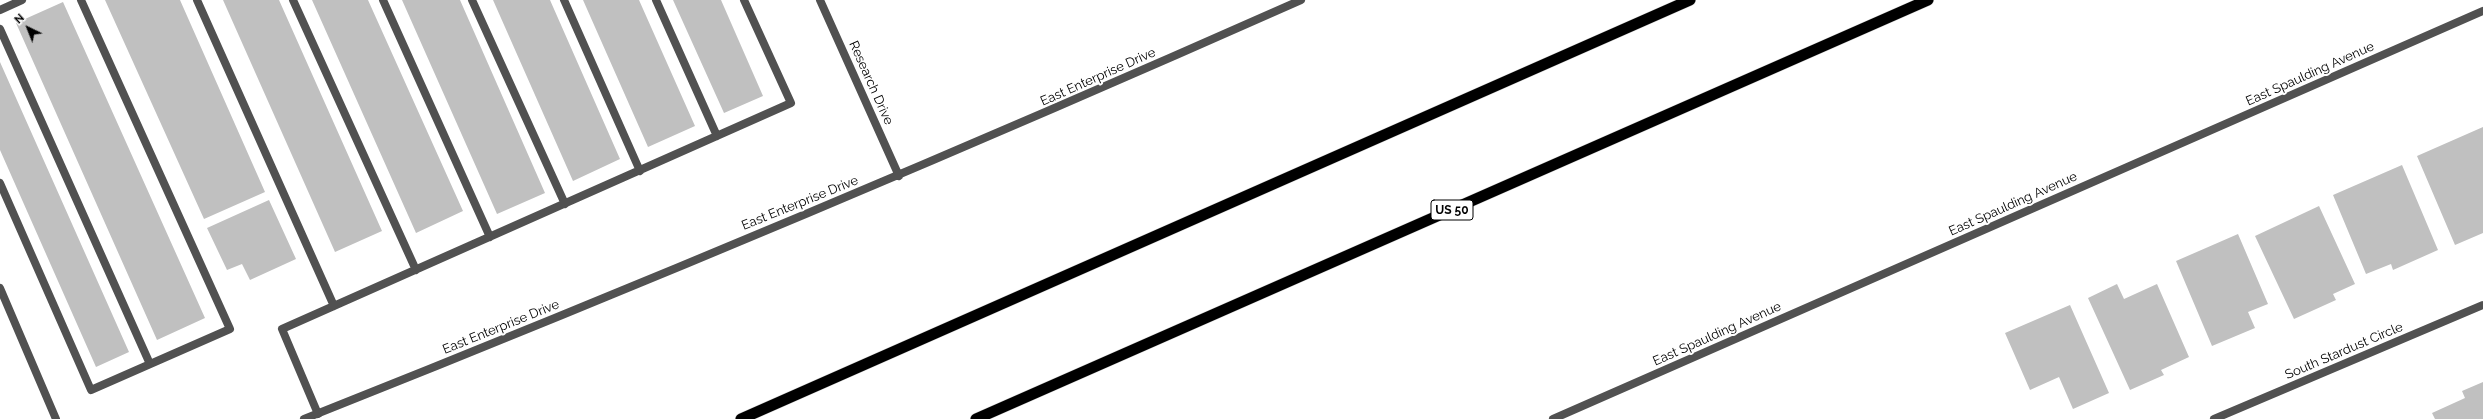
<!DOCTYPE html>
<html>
<head>
<meta charset="utf-8">
<style>
	body { margin:0 }
	#map { position:relative; width:2483px; height:419px; overflow:hidden; background:#fff; font-family:Raleway,sans-serif }
	canvas { display:block }
	.north { position:absolute; left:8px; top:8px; width:40px; height:40px; -webkit-text-stroke:3px #fff; paint-order:stroke; rotate:317deg; font-size:11px; font-weight:700; line-height:16px; text-align:center; color:#000 }
	.north::after { content:''; display:block; margin:auto; width:14px; height:18px; background:#000; clip-path:polygon(50% 0,100% 100%,50% 72%,0 100%) }
</style>
</head>
<body>
<div id="map">
<canvas width="2483" height="419"></canvas>
<div class="north">N</div>
</div>
<script>
const ctx = document.querySelector('canvas').getContext('2d');
ctx.lineJoin = 'round';
function paint(path, color) { ctx.fillStyle = color; ctx.fill(path, 'evenodd'); }
function stroke(path, color, width, dash) { ctx.strokeStyle = color; ctx.lineWidth = width; ctx.lineCap = dash ? 'butt' : 'round'; ctx.setLineDash(dash || []); ctx.stroke(path); }
function write(font, color, halo, rows, align = 'center') {
  ctx.font = font + ' Raleway,sans-serif'; ctx.lineWidth = 4; ctx.setLineDash([]); ctx.textBaseline = 'middle'; ctx.strokeStyle = halo; ctx.fillStyle = color; for (const [text, x, y, turn = 0] of rows) {
    ctx.save(); ctx.translate(x, y); ctx.rotate((+turn || 0) * Math.PI / 180); ctx.textAlign = isNaN(turn) ? turn : align; if (halo) ctx.strokeText(text, 0, 0); ctx.fillText(text, 0, 0); ctx.restore();
  }
}
paint(new Path2D(`
	M105,0h75l85,192 -61,27z
	M223,0h56l103,231 -47,21z
	M312,0h56l95,211 -47,22z
	M402,0h58l85,193 -48,21z
	M493,0h57l70,159 -47,22z
	M583,0h56l56,126 -47,21z
	M673,0h48l42,96 -39,17z
	M63,2l142,316 -48,22 -141,-317z
	M0,62l129,290 -33,15 -96,-217z
	M2483,127v106l-28,12 -38,-89z
	M2402,165l36,85 -45,20 -2,-6 -25,10 -33,-79z
	M269,200l27,59 -46,21 -8,-16 -15,6 -20,-42z
	M2319,206l36,78 -22,10 3,6 -42,19 -39,-83z
	M2238,234l30,70 -20,8 7,16 -43,18 -36,-85z
	M2117,284l7,15 33,-15 32,73 -28,13 3,5 -34,15 -42,-92z
	M2070,305l39,88 -36,16 -14,-32 -29,13 -25,-57z
	M2483,382v37h-48l-3,-6 33,-15 -3,-7z`), '#c0c0c0');
const trunk = new Path2D(`
	M741,419l949,-419
	M976,419l952,-419`);
stroke(trunk, '#dbdbdb', 12);
stroke(new Path2D(`
	M197,0l137,306
	M293,0l123,270
	M383,0l107,237
	M472,0l93,204
	M564,0l76,171
	M656,0l61,136
	M0,10l22,-10
	M0,29l150,335
	M0,183l91,207 139,-61 -149,-329
	M318,414l-36,-85 509,-226 -47,-103`), '#515151', 8);
stroke(new Path2D(`
	M820,0l79,176
	M0,288l56,131
	M304,419c335,-133 668,-273 997,-419
	M2214,419l269,-114`), '#515151', 8);
stroke(new Path2D(`
	M1553,419l930,-408`), '#515151', 8);
stroke(trunk, '#000', 11);
for (const [x, y, w] of [
	[1452,210,42]
]) { const box = new Path2D(); box.roundRect(x - w / 2, y - 10, w, 20, 3); ctx.fillStyle = '#fff'; ctx.fill(box); stroke(box, '#000', 1); }
write('bold 12px', '#000', null, [
	["US 50",1452,210]
]);
write('13px', '#000', '#fff', [
	["East Spaulding Avenue",2310,74,-24],
	["East Enterprise Drive",1098,77,-24],
	["Research Drive",871,83,66],
	["East Enterprise Drive",800,203,-22],
	["East Spaulding Avenue",2013,204,-24],
	["East Enterprise Drive",501,327,-22],
	["East Spaulding Avenue",1717,334,-24],
	["South Stardust Circle",2344,351,-23]
]);
</script>
</body>
</html>
